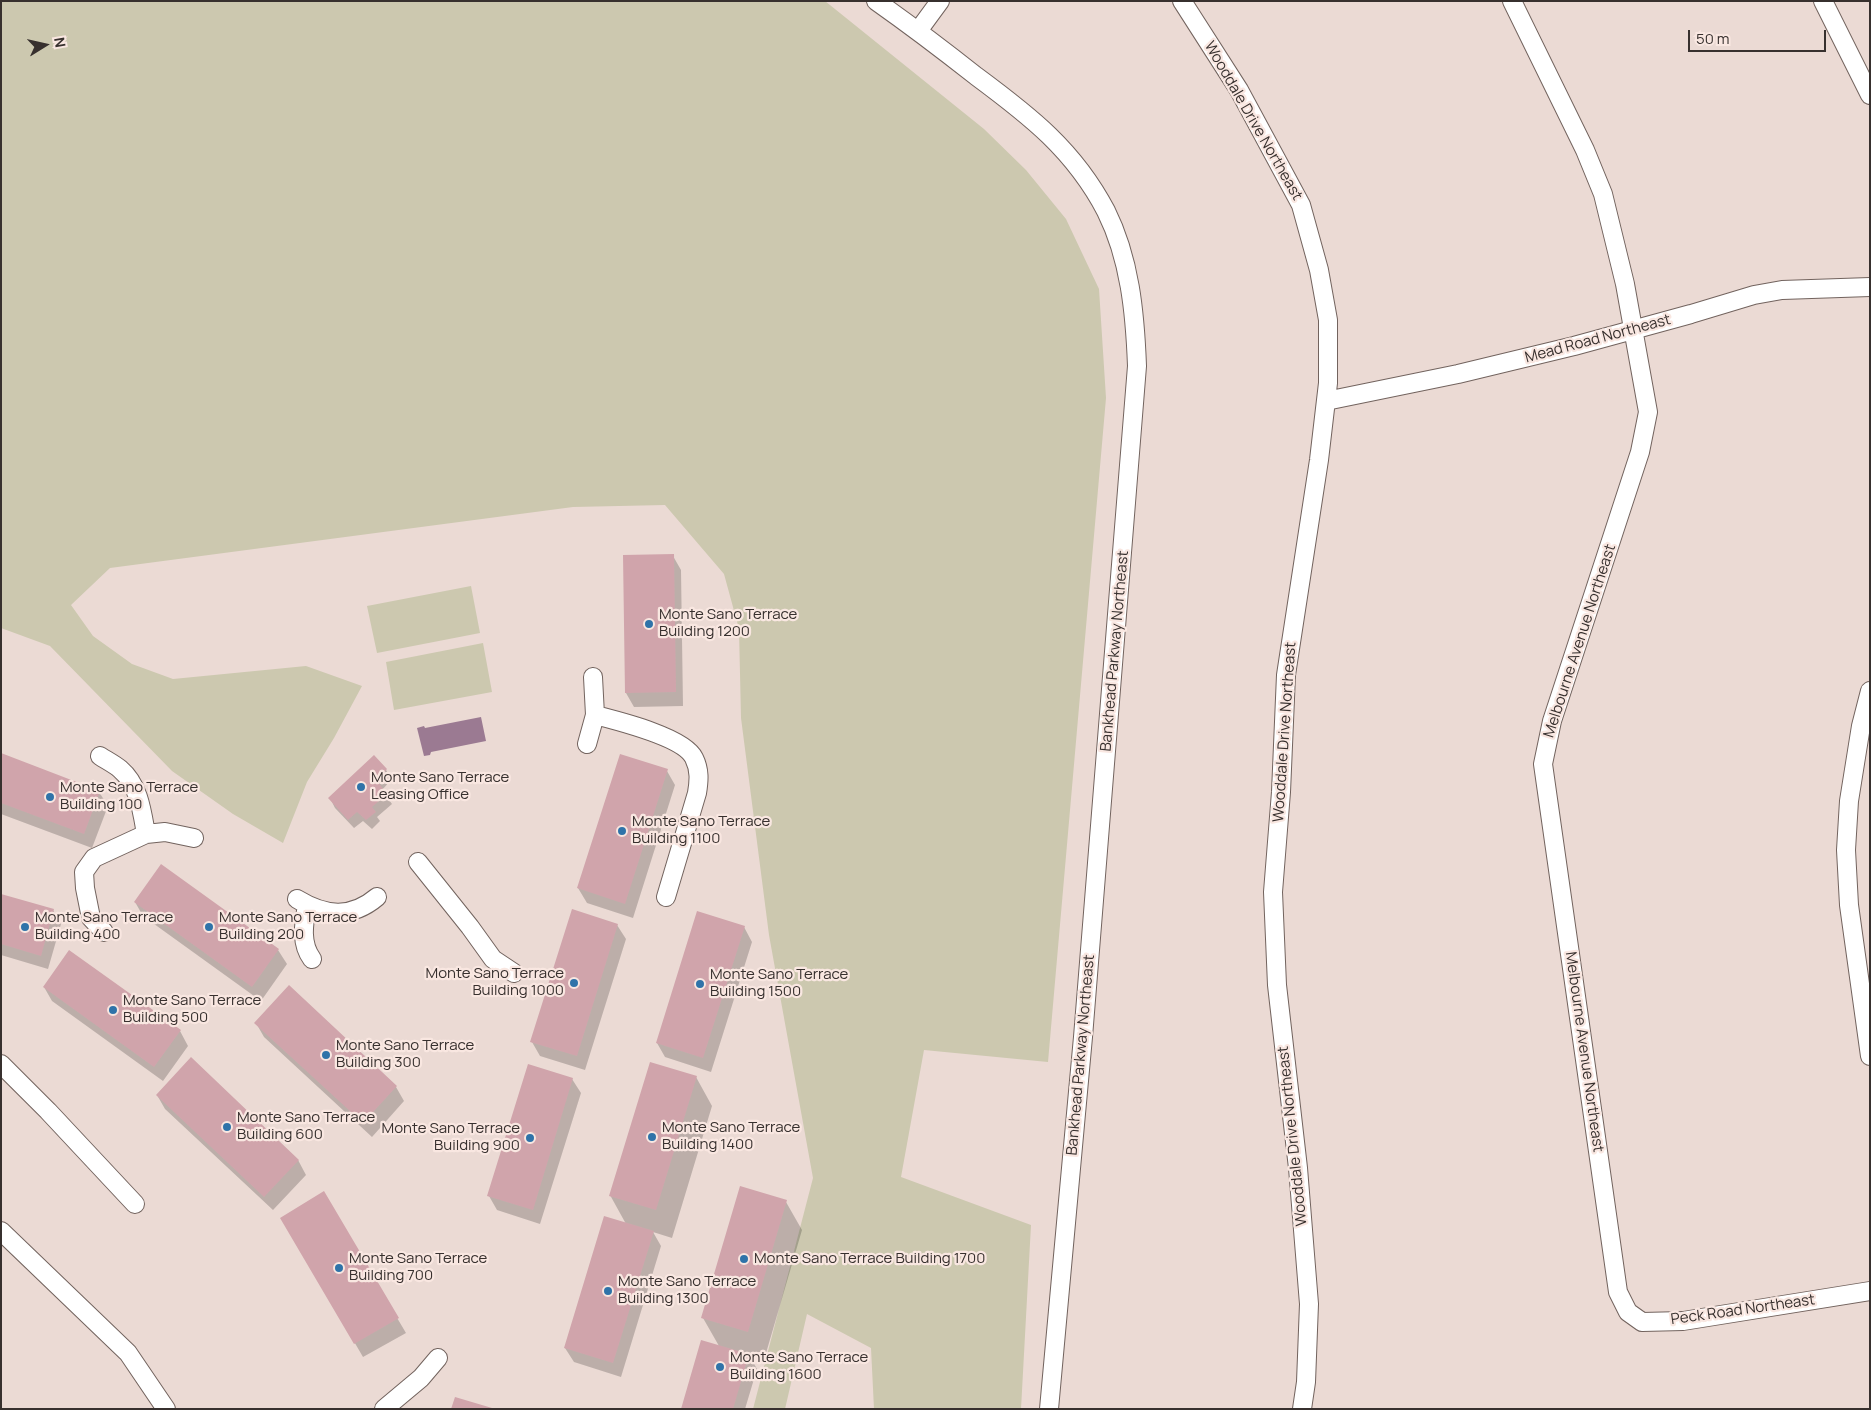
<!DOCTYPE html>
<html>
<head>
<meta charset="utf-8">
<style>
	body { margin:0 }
	#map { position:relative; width:1871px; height:1410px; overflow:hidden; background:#ebdad4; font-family:Manrope,sans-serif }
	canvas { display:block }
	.frame { position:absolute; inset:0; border:2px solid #37302e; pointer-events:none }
	.north { position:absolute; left:20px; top:20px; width:50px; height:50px; -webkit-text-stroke:4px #f9e7e1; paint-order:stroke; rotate:80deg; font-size:14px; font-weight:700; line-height:20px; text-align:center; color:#37302e }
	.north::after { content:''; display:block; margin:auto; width:18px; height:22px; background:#37302e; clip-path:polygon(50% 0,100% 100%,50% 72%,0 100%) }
	.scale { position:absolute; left:1688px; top:30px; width:138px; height:22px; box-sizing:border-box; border:2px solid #37302e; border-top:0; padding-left:6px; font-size:15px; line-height:18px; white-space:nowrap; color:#37302e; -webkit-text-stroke:4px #f9e7e1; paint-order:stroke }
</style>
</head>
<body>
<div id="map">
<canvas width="1871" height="1410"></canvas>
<div class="frame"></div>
<div class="north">N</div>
<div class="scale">50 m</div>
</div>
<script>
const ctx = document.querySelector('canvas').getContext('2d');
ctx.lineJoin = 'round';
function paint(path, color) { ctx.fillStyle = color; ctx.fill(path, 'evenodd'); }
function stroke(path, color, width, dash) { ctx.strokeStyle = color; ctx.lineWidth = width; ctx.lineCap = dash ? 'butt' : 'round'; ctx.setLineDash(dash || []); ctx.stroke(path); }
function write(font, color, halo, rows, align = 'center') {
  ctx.font = font + ' Manrope,sans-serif'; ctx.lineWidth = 4.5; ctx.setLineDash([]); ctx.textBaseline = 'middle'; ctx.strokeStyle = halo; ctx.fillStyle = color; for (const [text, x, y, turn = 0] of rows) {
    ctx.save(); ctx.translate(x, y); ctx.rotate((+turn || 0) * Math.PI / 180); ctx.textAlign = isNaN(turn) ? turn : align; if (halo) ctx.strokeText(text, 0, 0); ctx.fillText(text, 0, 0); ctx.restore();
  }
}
paint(new Path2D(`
	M1,1h824l159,128 42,41 40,49 33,70 7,109 -58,664 -124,-12 -23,127 130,48 -10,184h-147l-3,-61 -64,-34 -22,95h-32l60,-231 -44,-243 -28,-217 -2,-89 -15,-55 -59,-69 -92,2 -463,61 -39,37 22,31 39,28 41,15 133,-13 56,20 -28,52 -27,44 -24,61 -50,-29 -61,-43 -122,-125 -49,-18z
	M471,586l9,47 -103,20 -10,-47z
	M483,643l9,49 -98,18 -8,-48z`), '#ccc8af');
paint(new Path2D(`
	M481,717l5,24 -55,11 -1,3 -6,1 -7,-28 7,-2 1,2z`), '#9b7a92');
paint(new Path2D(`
	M673,556l8,14 2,136 -49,1 -8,-14z
	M1,755l98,37 9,14 -16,42 -91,-34z
	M374,757l12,13 6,9 -10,11 10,14 -15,13 3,4 -8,8 -9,-8 -9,7 -19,-20 -5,-10z
	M667,771l8,14 -42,133 -46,-15 -9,-15z
	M1,895l52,15 8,14 -13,45 -47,-14z
	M135,902l143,48 9,14 -26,37 -118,-85z
	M617,925l9,14 -41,131 -45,-14 -8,-14z
	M744,927l8,15 -41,130 -46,-15 -8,-14z
	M44,987l136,44 8,15 -25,35 -111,-80z
	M256,1023l140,64 8,14 -32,36 -108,-100z
	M696,1077l16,29 -40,132 -19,-6 8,14 -40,131 -47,-15 -9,-14 61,-124 -16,-29z
	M572,1079l9,14 -41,131 -43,-14 -8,-14z
	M157,1095l141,65 8,15 -33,35 -108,-101z
	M323,1193l83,140 -43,24 -81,-139z
	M786,1202l16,28 -38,130 -15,-5 8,14 -12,40h-63l37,-63 -16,-28z`), '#0003');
paint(new Path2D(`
	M674,554l2,138 -51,1 -2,-138z
	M1,753l99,38 -16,43 -83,-31z
	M620,754l48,15 -43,135 -48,-16z
	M374,755l13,14 -10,12 10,13 -15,13 4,5 -10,8 -9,-8 -9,8 -20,-22z
	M161,864l118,85 -27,38 -118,-85z
	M1,894l53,15 -13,47 -40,-12z
	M572,909l46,15 -41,132 -47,-14z
	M697,911l48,15 -42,132 -47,-15z
	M69,950l112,80 -27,37 -111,-80z
	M289,985l108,101 -34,37 -109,-100z
	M191,1057l108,103 -35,37 -108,-102z
	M650,1062l47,14 -41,134 -47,-14z
	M528,1064l45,14 -40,132 -46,-14z
	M740,1186l47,14 -39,132 -47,-14z
	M324,1191l75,127 -45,26 -74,-126z
	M604,1216l50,15 -41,132 -49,-15z
	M701,1340l48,14 -16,55h-52z
	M455,1397l37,11v1h-41z`), '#d0a4ab');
const minor = new Path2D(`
	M876,1c34,24 67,49 100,75 54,40 98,74 130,135 24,48 29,102 31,155 -18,224 -34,448 -54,671 -11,124 -23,248 -34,372
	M1182,1l57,89 62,115 18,65 9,50v63l-9,77 -33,215 -5,117 -8,100 4,93 21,183 11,136 -3,78 -4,27
	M1512,1l73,149 18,44 22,90 23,128 -8,40 -88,269 -9,43 75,528 10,20 14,10 41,-1 187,-30
	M1823,1l47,94
	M918,31l22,-30
	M1326,401l132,-27 116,-28 117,-32 63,-19 28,-5 88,-3
	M1870,691l-9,35 -12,75 -3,49 3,55 21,151
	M595,715c23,6 89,22 99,43 6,12 5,23 3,35l-31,104
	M587,744l8,-29 -2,-38
	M100,756c6,4 14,8 20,13 19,16 22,42 26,65
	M418,862l52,65 23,32 21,14
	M297,899c28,17 54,20 80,-2
	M307,905c-3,18 -7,38 5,54
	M104,932l-13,-14 -6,-30 -1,-16 10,-14 52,-24 19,-2 29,6
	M1,1064l47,47 87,93
	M1,1231l127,122 38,56
	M384,1409l37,-31 17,-20`);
stroke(minor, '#72635e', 20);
stroke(minor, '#fff', 18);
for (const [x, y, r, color] of [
	[649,624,5,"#2f73a9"],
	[361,787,5,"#2f73a9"],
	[50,797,5,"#2f73a9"],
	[622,831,5,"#2f73a9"],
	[25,927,5,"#2f73a9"],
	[209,927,5,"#2f73a9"],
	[574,983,5,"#2f73a9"],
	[700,984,5,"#2f73a9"],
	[113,1010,5,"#2f73a9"],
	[326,1055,5,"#2f73a9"],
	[227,1127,5,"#2f73a9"],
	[652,1137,5,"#2f73a9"],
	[530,1138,5,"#2f73a9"],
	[744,1259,5,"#2f73a9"],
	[339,1268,5,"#2f73a9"],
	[608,1291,5,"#2f73a9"],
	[720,1367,5,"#2f73a9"]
]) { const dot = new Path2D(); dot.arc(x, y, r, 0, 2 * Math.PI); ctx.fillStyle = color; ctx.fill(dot); stroke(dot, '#f9e7e1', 2); }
write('15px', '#37302e', '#f9e7e1', [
	["Wooddale Drive Northeast",1253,121,60],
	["Mead Road Northeast",1598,339,-15],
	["Melbourne Avenue Northeast",1580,641,-72],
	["Bankhead Parkway Northeast",1115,651,-85],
	["Wooddale Drive Northeast",1285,732,-86],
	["Melbourne Avenue Northeast",1584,1052,82],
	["Bankhead Parkway Northeast",1081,1055,-85],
	["Wooddale Drive Northeast",1293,1136,-96],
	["Peck Road Northeast",1743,1310,-8]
]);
write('15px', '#37302e', '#f9e7e1', [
	["Monte Sano Terrace",659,615],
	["Building 1200",659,632],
	["Monte Sano Terrace",371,778],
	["Leasing Office",371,795],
	["Monte Sano Terrace",60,788],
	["Building 100",60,805],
	["Monte Sano Terrace",632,822],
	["Building 1100",632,839],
	["Monte Sano Terrace",35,918],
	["Building 400",35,935],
	["Monte Sano Terrace",219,918],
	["Building 200",219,935],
	["Monte Sano Terrace",564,974,"right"],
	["Building 1000",564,991,"right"],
	["Monte Sano Terrace",710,975],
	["Building 1500",710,992],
	["Monte Sano Terrace",123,1001],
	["Building 500",123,1018],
	["Monte Sano Terrace",336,1046],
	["Building 300",336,1063],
	["Monte Sano Terrace",237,1118],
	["Building 600",237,1135],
	["Monte Sano Terrace",662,1128],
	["Building 1400",662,1145],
	["Monte Sano Terrace",520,1129,"right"],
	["Building 900",520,1146,"right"],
	["Monte Sano Terrace",349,1259],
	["Building 700",349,1276],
	["Monte Sano Terrace Building 1700",754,1259],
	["Monte Sano Terrace",618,1282],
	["Building 1300",618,1299],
	["Monte Sano Terrace",730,1358],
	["Building 1600",730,1375]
], 'left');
</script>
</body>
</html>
